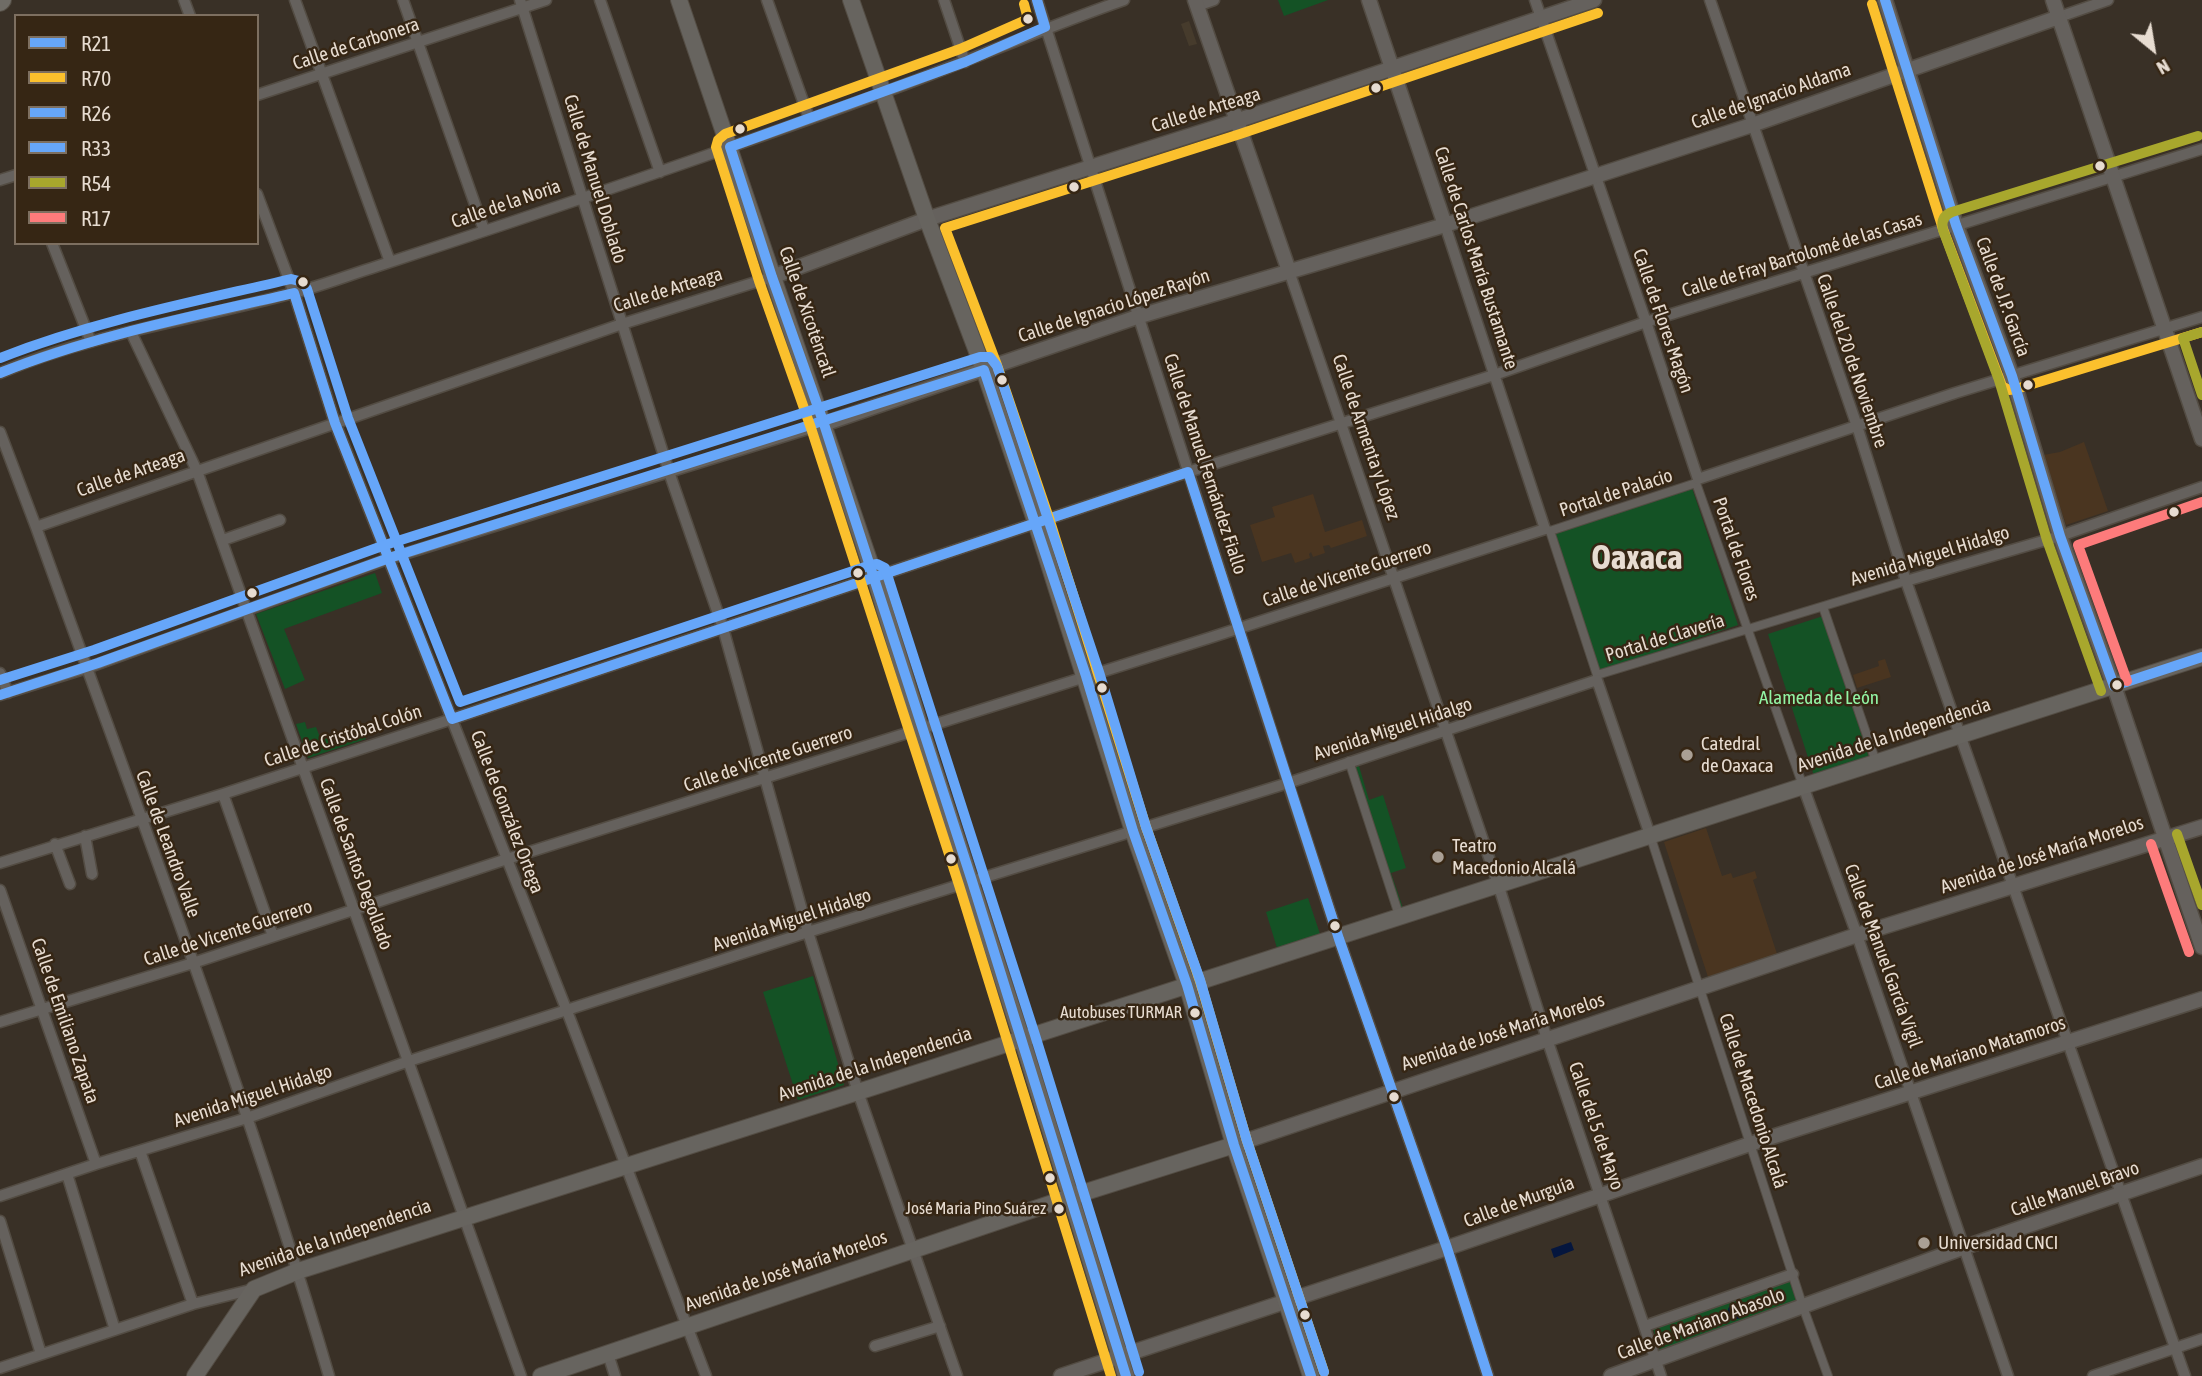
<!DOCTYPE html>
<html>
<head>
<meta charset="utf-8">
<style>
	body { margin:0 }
	#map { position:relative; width:2202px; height:1376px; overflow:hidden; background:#393026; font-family:"Asap Condensed",sans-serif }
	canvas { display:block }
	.legend { position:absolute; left:14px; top:14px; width:245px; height:231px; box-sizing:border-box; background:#362614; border:2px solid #7d6f60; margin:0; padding:9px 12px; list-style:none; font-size:21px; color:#e7dcd1 }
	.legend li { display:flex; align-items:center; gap:14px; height:35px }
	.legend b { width:35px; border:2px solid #7d6f60 }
	.north { position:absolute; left:2118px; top:14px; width:70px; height:70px; -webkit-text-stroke:5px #362614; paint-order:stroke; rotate:150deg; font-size:19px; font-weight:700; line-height:28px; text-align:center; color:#e7dcd1 }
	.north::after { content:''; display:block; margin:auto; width:24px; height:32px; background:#e7dcd1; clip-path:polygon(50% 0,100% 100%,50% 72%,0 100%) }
</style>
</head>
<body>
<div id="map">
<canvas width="2202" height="1376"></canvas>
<ul class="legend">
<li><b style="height:9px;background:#66a6f9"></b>R21</li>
<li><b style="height:9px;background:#fbc02d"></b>R70</li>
<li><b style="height:9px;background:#66a6f9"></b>R26</li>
<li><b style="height:9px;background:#66a6f9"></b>R33</li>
<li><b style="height:9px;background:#a8a72d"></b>R54</li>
<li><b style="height:9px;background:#fd7b7b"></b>R17</li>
</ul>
<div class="north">N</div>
</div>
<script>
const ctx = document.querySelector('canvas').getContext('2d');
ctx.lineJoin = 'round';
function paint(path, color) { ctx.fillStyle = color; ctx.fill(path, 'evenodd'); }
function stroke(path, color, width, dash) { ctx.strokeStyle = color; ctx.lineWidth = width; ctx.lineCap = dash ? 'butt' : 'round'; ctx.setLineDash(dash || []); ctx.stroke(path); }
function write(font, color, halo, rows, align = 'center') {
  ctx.font = font + ' "Asap Condensed",sans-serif'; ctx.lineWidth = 5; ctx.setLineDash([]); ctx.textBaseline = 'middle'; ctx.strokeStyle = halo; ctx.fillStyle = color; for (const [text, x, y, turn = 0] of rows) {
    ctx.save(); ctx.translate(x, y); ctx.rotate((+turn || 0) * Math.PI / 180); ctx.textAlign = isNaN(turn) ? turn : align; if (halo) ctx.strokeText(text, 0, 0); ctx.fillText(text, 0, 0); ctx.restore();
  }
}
paint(new Path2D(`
	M2084,442l24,69 -42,14 -23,-70 17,-3z
	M1313,494l12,38 37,-12 5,16 -36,12 -2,-3 -6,1 2,7 -12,4 -2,-5 -2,2 1,4 -15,5 -4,-10 -29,9 -12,-37 25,-8 -3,-10z
	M1885,659l6,18 -34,11 -4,-13 26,-9 -1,-5z
	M1706,828l16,48 9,-3 2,5 22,-7 2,7 -4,2 24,74 -69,23 -44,-135z`), '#4a3520');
paint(new Path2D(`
	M1189,21l8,23 -8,2 -8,-22z`), '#463b2c');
paint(new Path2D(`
	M1278,0h50l-44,16z
	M1692,488l46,137 -138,46 -46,-138z
	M375,573l7,20 -98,36 21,51 -20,9 -29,-75z
	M1823,616l47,145 -55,18 -47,-145z
	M305,722l2,7 9,-2 5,13 41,-11 4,10 -58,19 -12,-34z
	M1359,766l10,34 14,-5 23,73 -15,5 12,35 -10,3 -45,-142z
	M1308,898l12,36 -43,14 -11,-36z
	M813,976l31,109 -46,15 -35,-108z
	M1788,1277l10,28 -137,49 -8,-25z`), '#145225');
paint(new Path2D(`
	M1571,1242l3,8 -20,8 -3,-9z
	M1728 1311a8 8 0 1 1 16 0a8 8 0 1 1-16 0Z`), '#05163e');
const pedestrian = new Path2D(`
	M1698,479l-2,4 107,303
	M1545,529l5,2 146,-48
	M1550,531l47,144
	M1823,607l53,155
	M1597,680v-5l309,-94
	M1349,761l51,157
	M1650,835l153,472 25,69`);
const minor = new Path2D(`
	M184,0l6,16
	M295,0l95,262
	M403,0l81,230
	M520,0l149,472 54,156 85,304 50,160 99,284
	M600,0l60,172
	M767,0l42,118
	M944,0l21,62
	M1037,0l251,783 51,156 108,309 41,128
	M1535,0l111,322 52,157 257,-86 247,-76
	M1710,0l147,426 49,155 279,795
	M1197,6l17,-6
	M2059,17l49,-17
	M257,95l289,-95
	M0,180l16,-5
	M257,194l37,99 41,130 232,588 139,365
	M52,243l39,99
	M1289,271l210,616 48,152 114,337
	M131,332l66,139 49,138 275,767
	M0,373c93,-40 195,-53 293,-80 28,-7 56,-18 85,-27 169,-55 339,-113 507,-174 80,-29 158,-64 239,-92
	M0,432l36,95c101,282 209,562 293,849
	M36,527l586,-203 150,-47
	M223,540l57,-20
	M1906,581l154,-45 142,-49
	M0,673l8,20
	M0,695l87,-27 301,-109 436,-135
	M1803,786l54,149 151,441
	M223,794l50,142
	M85,836l7,38
	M55,844l15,40
	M0,863l223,-69 229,-75 736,-247 306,-97 152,-53 556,-173
	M0,890l96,274
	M0,1022l193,-59 314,-104 702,-221 336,-109 -100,-304
	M140,1151l53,153
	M67,1174l48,156
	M0,1196l96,-32 151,-46 162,-57 399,-129 480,-149 309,-103 53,155
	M0,1221l41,133
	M1645,1326l148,-52
	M875,1346l65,-20
	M608,1354l7,22
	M0,1368l193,-64 61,-15
	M2093,1376l109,-37`);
const tertiary = new Path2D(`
	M1195,0l94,271
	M1369,0l76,225
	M1885,0l71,225 56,151 48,160 54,150 88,261
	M2053,0l149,439
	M772,277l155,-58 309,-98 358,-121
	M824,424l316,-108 305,-91 307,-100 307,-108
	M1234,1145l623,-210 345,-108
	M1061,1376l386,-128 303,-104 452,-145
	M1611,1376l354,-129 237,-81`);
const secondary = new Path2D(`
	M679,0l196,578 46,151 101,310 104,337
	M851,0l76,219 57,151 52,153 97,308 54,154 47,160 77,231
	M195,1376l59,-87 44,-18 560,-179 1344,-435
	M541,1376l529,-179 164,-52`);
const primary = new Path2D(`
	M0,2l2,-2`);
stroke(pedestrian, '#534c43', 10);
stroke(minor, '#534c43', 13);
stroke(tertiary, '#534c43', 17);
stroke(secondary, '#534c43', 18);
stroke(primary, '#534c43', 20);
stroke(pedestrian, '#65615d', 8);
stroke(minor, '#65615d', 10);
stroke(tertiary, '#65615d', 14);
stroke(secondary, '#67645f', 16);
stroke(primary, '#6f6c66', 18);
stroke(new Path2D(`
	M0,373c95,-38 195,-57 294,-80l41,130 117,296 736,-247 151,467 108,309 41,128
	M0,695l98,-32 291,-105 595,-188 102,306 47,155 54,154 47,160 77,231`), '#66a6f9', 10);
stroke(new Path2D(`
	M1024,4l4,15 -68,30 -235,85 -7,6 -2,7 43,134 52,147 148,457 152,491
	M1872,4l71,225 59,157 7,4 7,-1 186,-57
	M1324,1372l-77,-231 -47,-160 -54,-154 -97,-309 -52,-153 -52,-137 295,-94 358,-121`), '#fbc02d', 10);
stroke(new Path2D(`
	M0,358c94,-37 193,-56 291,-79l12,3 4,7 41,129 112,284 411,-137 6,-1 8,4 150,467 104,337
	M0,680l94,-30 291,-105 595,-188h10l7,9 102,306 47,155 54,153 47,161 77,231`), '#66a6f9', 10);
stroke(new Path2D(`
	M1037,0l8,27 -80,35 -235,85 42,130 52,147 148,457 154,495
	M1885,0l71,225 56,151 48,160 54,150 88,-29`), '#66a6f9', 10);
stroke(new Path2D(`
	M2202,332l-19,6 19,57
	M2101,691l-54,-151 -48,-160 -56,-150c-2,-9 1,-15 9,-18l246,-76
	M2177,834l25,71`), '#a8a72d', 10);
stroke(new Path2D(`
	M2127,681l-49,-136 124,-43
	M2151,844l38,108`), '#fd7b7b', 10);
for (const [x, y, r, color] of [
	[1028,19,6,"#e7dcd1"],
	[1376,88,6,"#e7dcd1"],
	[740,129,6,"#e7dcd1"],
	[2100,166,6,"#e7dcd1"],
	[1074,187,6,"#e7dcd1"],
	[303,282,6,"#e7dcd1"],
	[1002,380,6,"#e7dcd1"],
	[2028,385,6,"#e7dcd1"],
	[2174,512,6,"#e7dcd1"],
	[858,573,6,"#e7dcd1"],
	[252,593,6,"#e7dcd1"],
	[2117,685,6,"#e7dcd1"],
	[1102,688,6,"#e7dcd1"],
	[1687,755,7,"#aaa095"],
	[1438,857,7,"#aaa095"],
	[951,859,6,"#e7dcd1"],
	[1335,926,6,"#e7dcd1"],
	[1195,1013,6,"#e7dcd1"],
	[1394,1097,6,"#e7dcd1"],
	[1050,1178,6,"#e7dcd1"],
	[1059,1209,6,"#e7dcd1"],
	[1924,1243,7,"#aaa095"],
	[1305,1315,6,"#e7dcd1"]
]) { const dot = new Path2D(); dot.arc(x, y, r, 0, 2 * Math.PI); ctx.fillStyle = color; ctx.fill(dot); stroke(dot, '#362614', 2.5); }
write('17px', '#e7dcd1', '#362614', [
	["Autobuses TURMAR",1182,1013],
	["José Maria Pino Suárez",1046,1209]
], 'right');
write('19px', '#e7dcd1', '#362614', [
	["Calle de Carbonera",356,44,-18],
	["Calle de Ignacio Aldama",1771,96,-19],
	["Calle de Arteaga",1206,110,-17],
	["Calle de Manuel Doblado",595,179,73],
	["Calle de la Noria",506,204,-19],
	["Calle de Fray Bartolomé de las Casas",1802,255,-17],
	["Calle de Carlos María Bustamante",1476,258,72],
	["Calle de Arteaga",668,290,-17],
	["Calle de J.P. García",2003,297,70],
	["Calle de Ignacio López Rayón",1114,306,-18],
	["Calle de Xicoténcatl",807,312,71],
	["Calle de Flores Magón",1663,321,71],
	["Calle del 20 de Noviembre",1852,361,71],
	["Calle de Armenta y López",1366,437,71],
	["Calle de Manuel Fernández Fiallo",1205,464,72],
	["Calle de Arteaga",131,473,-19],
	["Portal de Palacio",1616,493,-18],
	["Portal de Flores",1736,549,71],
	["Avenida Miguel Hidalgo",1930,556,-17],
	["Calle de Vicente Guerrero",1347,574,-18],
	["Portal de Clavería",1665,638,-17],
	["Avenida Miguel Hidalgo",1393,729,-18],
	["Avenida de la Independencia",1894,735,-18],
	["Calle de Cristóbal Colón",343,736,-18],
	["Calle de Vicente Guerrero",768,759,-18],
	["Calle de González Ortega",507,812,69],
	["Calle de Leandro Valle",168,844,70],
	["Avenida de José María Morelos",2042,855,-18],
	["Calle de Santos Degollado",356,864,70],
	["Avenida Miguel Hidalgo",792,920,-18],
	["Calle de Vicente Guerrero",228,933,-18],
	["Calle de Manuel García Vigil",1883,956,70],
	["Calle de Emiliano Zapata",65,1021,71],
	["Avenida de José María Morelos",1503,1032,-18],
	["Calle de Mariano Matamoros",1970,1053,-18],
	["Avenida de la Independencia",875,1064,-18],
	["Avenida Miguel Hidalgo",253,1096,-18],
	["Calle de Macedonio Alcalá",1753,1101,72],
	["Calle del 5 de Mayo",1596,1126,71],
	["Calle Manuel Bravo",2075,1189,-19],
	["Calle de Murguía",1519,1202,-20],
	["Avenida de la Independencia",335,1238,-19],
	["Avenida de José María Morelos",786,1271,-19],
	["Calle de Mariano Abasolo",1701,1324,-20]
]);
write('19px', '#92f4a4', '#362614', [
	["Alameda de León",1819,698]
]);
write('19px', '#e7dcd1', '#362614', [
	["Catedral",1701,744],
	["de Oaxaca",1701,766],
	["Teatro",1452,846],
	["Macedonio Alcalá",1452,868],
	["Universidad CNCI",1938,1243]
], 'left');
write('bold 33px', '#e7dcd1', '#362614', [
	["Oaxaca",1637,559]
]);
</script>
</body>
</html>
